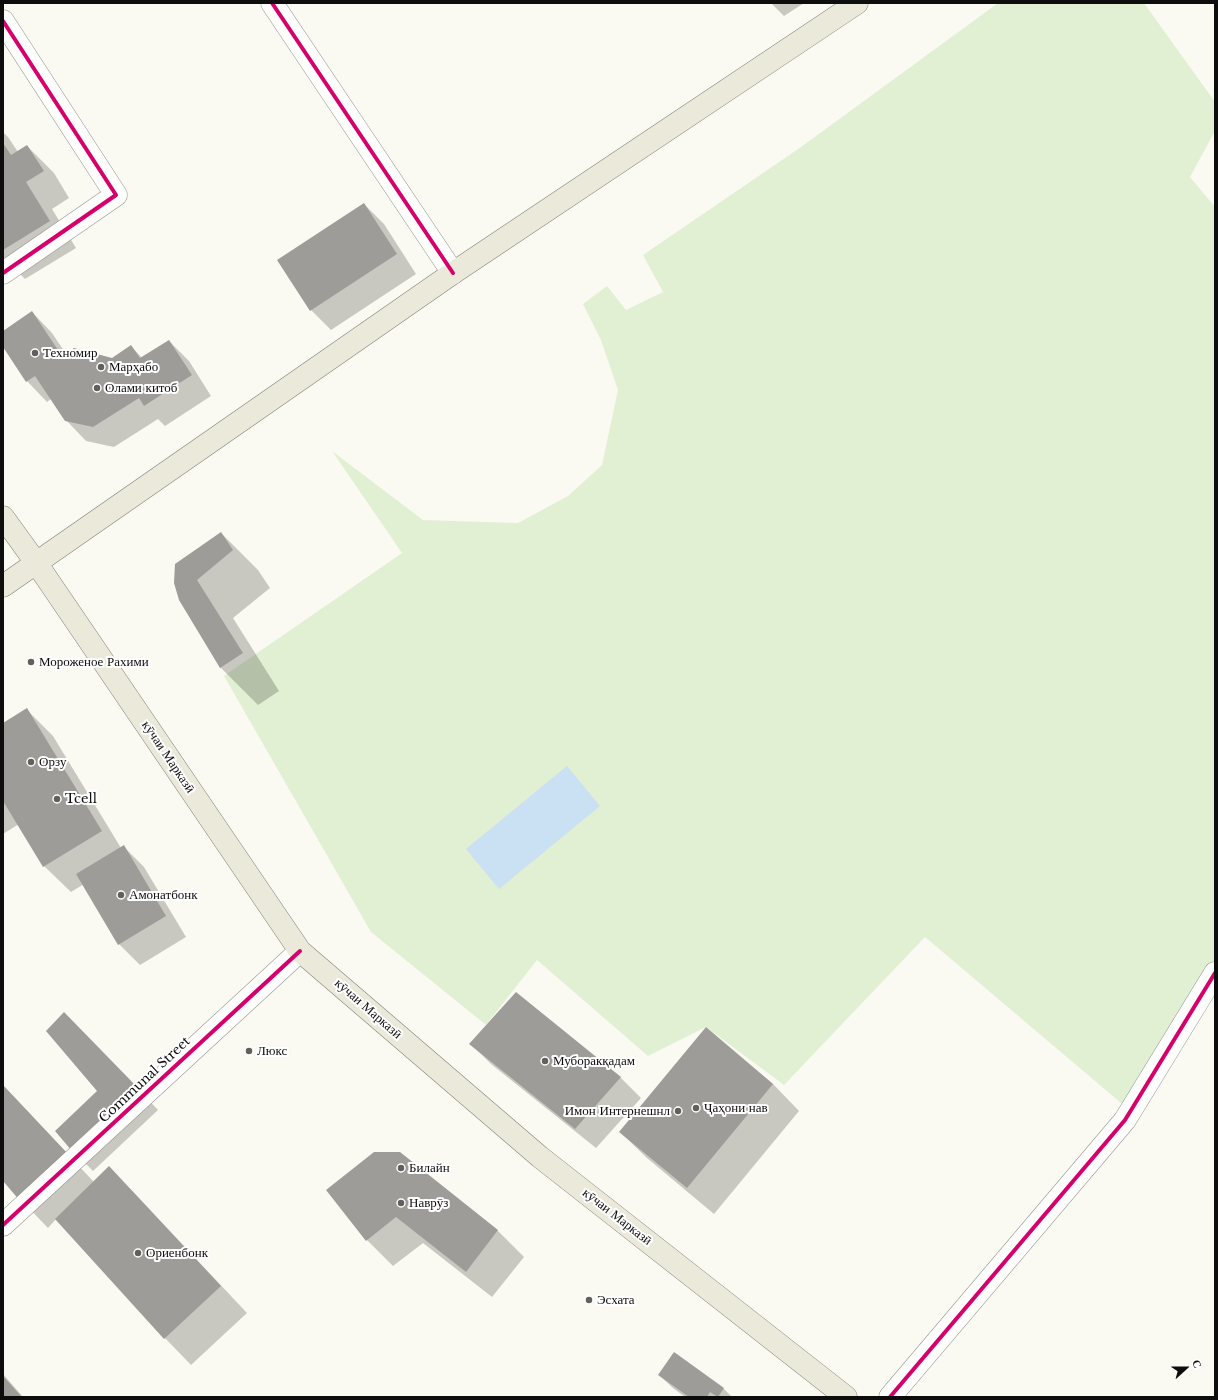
<!DOCTYPE html>
<html>
<head>
<meta charset="utf-8">
<style>
	body { margin:0 }
	#map { position:relative; width:1218px; height:1400px; overflow:hidden; background:#fafaf2; font-family:"Libre Baskerville",serif }
	canvas { display:block }
	.frame { position:absolute; inset:0; border:4px solid #0d0d0d; pointer-events:none }
	.north { position:absolute; left:1166px; top:1348px; width:40px; height:40px; -webkit-text-stroke:3px #fff; paint-order:stroke; rotate:69deg; font-size:11px; font-weight:700; line-height:16px; text-align:center; color:#0d0d0d }
	.north::after { content:''; display:block; margin:auto; width:14px; height:18px; background:#0d0d0d; clip-path:polygon(50% 0,100% 100%,50% 72%,0 100%) }
</style>
</head>
<body>
<div id="map">
<canvas width="1218" height="1400"></canvas>
<div class="frame"></div>
<div class="north">С</div>
</div>
<script>
const ctx = document.querySelector('canvas').getContext('2d');
ctx.lineJoin = 'round';
function paint(path, color) { ctx.fillStyle = color; ctx.fill(path, 'evenodd'); }
function stroke(path, color, width, dash) { ctx.strokeStyle = color; ctx.lineWidth = width; ctx.lineCap = dash ? 'butt' : 'round'; ctx.setLineDash(dash || []); ctx.stroke(path); }
function write(font, color, halo, rows, align = 'center') {
  ctx.font = font + ' "Libre Baskerville",serif'; ctx.lineWidth = 4; ctx.setLineDash([]); ctx.textBaseline = 'middle'; ctx.strokeStyle = halo; ctx.fillStyle = color; for (const [text, x, y, turn = 0] of rows) {
    ctx.save(); ctx.translate(x, y); ctx.rotate((+turn || 0) * Math.PI / 180); ctx.textAlign = isNaN(turn) ? turn : align; if (halo) ctx.strokeText(text, 0, 0); ctx.fillText(text, 0, 0); ctx.restore();
  }
}
paint(new Path2D(`
	M998,3h146l71,99v29l-25,46 25,30v758l-81,149 -209,-177 -141,148 -78,-58 -58,29 -111,-96 -51,65 -115,-93 -147,-256 178,-123 -70,-102 91,69 95,3 50,-27 34,-31 16,-75 -17,-50 -18,-36 24,-18 19,24 37,-18 -20,-37 158,-108z`), '#e1f0d3');
paint(new Path2D(`
	M567,766l33,40 -101,83 -33,-40z`), '#cae0f3');
paint(new Path2D(`
	M771,3h33l-20,13z
	M3,132l5,5 10,15 9,-6 27,27 15,25 -17,11 24,39 -51,31 -22,-22z
	M364,204l20,20 32,50 -85,56 -20,-20z
	M32,312l20,21 14,21 46,5 19,-13 11,12 27,-17 20,20 22,35 -46,30 -7,-7 -44,28 -28,-6 -20,-21 -15,-21 -4,3 -20,-21 -24,-36v-13z
	M221,533l37,37 12,18 -37,30 46,73 -21,14 -37,-37 -42,-69z
	M27,710l26,26 68,112 3,-1 20,20 42,70 -46,28 -21,-21 -35,-60 -13,8 -27,-26 -25,-42 -16,10v-110z
	M516,994l105,84 20,20 -45,50 -105,-84 -20,-20z
	M706,1029l67,55 26,27 -85,103 -67,-56 -27,-26z
	M3,1086l91,96 15,-14 26,26 112,119 -56,52 -26,-27 -109,-119 -8,9 -26,-27 -19,-21z
	M139,1090l19,20 -65,61 -20,-20 26,-60z
	M399,1153l99,78 26,26 -32,40 -69,-54 -30,23 -26,-26z
	M675,1353l49,36 8,8h-47l-12,-9 -14,-13z
	M3,1374l20,23h-20z`), '#0003');
paint(new Path2D(`
	M3,143l8,12 16,-10 17,26 -18,11 24,39 -47,29z
	M364,203l33,51 -87,57 -33,-51z
	M32,311l30,45 12,-8 38,10 19,-13 9,13 29,-18 23,35 -48,31 -5,-8 -46,29 -28,-6 -30,-45 -9,6 -23,-35v-16z
	M221,532l12,18 -36,30 46,73 -23,15 -41,-68 -5,-17 1,-19z
	M27,708l75,123 -59,36 -40,-66v-78z
	M124,845l42,71 -48,29 -42,-71z
	M516,992l105,85 -46,52 -106,-85z
	M64,1012l75,77 -67,62 -17,-20 42,-40 -51,-60z
	M706,1027l67,57 -86,104 -68,-56z
	M3,1085l66,70 -48,47 -18,-21z
	M374,1152h26l98,78 -32,42 -70,-55 -30,24 -40,-51z
	M109,1166l112,120 -57,53 -109,-120z
	M674,1352l50,36 -6,9 -8,-5 -3,5h-18l-31,-22z
	M3,1376l18,20 -1,1h-17z`), '#9d9c98');
const minor = new Path2D(`
	M272,3l181,270
	M3,21l113,174 -113,78
	M3,1225l297,-274
	M890,1397l235,-277 90,-147`);
const major = new Path2D(`
	M3,517l34,47 263,387 240,206 306,240
	M3,586l450,-313 404,-270`);
stroke(minor, '#949490', 23);
stroke(major, '#81817d', 23);
stroke(minor, '#fefefd', 22);
stroke(major, '#ebe9d9', 22);
stroke(new Path2D(`
	M272,3l181,270
	M3,21l113,174 -113,78
	M3,1225l297,-274
	M890,1397l235,-277 90,-147`), '#d6006c', 4);
for (const [x, y, r, color] of [
	[35,353,4,"#60605d"],
	[101,367,4,"#60605d"],
	[97,388,4,"#60605d"],
	[31,662,4,"#60605d"],
	[31,762,4,"#60605d"],
	[57,799,4,"#60605d"],
	[121,895,4,"#60605d"],
	[249,1051,4,"#60605d"],
	[545,1061,4,"#60605d"],
	[696,1108,4,"#60605d"],
	[678,1111,4,"#60605d"],
	[401,1168,4,"#60605d"],
	[401,1203,4,"#60605d"],
	[138,1253,4,"#60605d"],
	[589,1300,4,"#60605d"]
]) { const dot = new Path2D(); dot.arc(x, y, r, 0, 2 * Math.PI); ctx.fillStyle = color; ctx.fill(dot); stroke(dot, '#fff', 1.5); }
write('13px', '#0d0d0d', '#fff', [
	["Техномир",43,353],
	["Марҳабо",109,367],
	["Олами китоб",105,388],
	["Мороженое Рахими",39,662],
	["Орзу",39,762],
	["Tcell",65,799],
	["Амонатбонк",129,895],
	["Люкс",257,1051],
	["Муборакқадам",553,1061],
	["Ҷаҳони нав",704,1108],
	["Имон Интернешнл",670,1111,"right"],
	["Билайн",409,1168],
	["Наврӯз",409,1203],
	["Ориенбонк",146,1253],
	["Эсхата",597,1300]
], 'left');
write('13px', '#0d0d0d', '#fff', [
	["кӯчаи Марказӣ",168,757,56],
	["кӯчаи Марказӣ",368,1009,41],
	["Communal Street",145,1080,-43],
	["кӯчаи Марказӣ",617,1217,38]
]);
</script>
</body>
</html>
